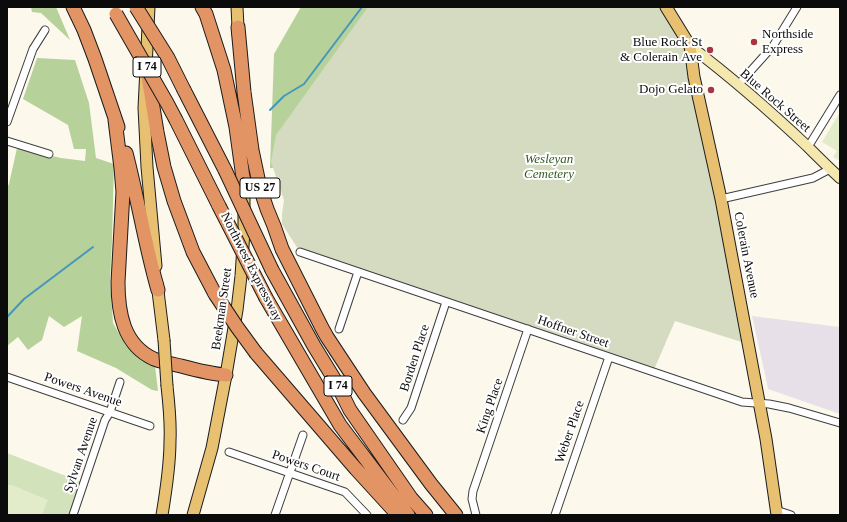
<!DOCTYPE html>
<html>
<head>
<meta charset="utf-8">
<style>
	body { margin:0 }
	#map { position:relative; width:847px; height:522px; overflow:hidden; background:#fcf8ec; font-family:"Times New Roman",serif }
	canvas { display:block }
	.frame { position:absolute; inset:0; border:8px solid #0b0b0b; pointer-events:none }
</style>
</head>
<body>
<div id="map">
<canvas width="847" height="522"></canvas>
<div class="frame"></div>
</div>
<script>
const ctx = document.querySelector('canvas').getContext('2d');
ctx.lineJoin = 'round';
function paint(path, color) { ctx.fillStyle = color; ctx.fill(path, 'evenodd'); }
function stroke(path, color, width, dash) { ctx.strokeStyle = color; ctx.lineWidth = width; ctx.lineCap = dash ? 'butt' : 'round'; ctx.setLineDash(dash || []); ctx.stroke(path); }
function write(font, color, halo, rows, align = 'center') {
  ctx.font = font + ' "Times New Roman",serif'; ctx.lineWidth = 4; ctx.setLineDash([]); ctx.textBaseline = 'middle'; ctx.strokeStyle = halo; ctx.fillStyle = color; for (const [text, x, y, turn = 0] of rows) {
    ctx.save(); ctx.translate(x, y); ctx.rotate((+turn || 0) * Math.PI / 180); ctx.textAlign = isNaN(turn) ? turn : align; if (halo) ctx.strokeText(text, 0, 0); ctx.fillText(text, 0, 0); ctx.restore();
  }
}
paint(new Path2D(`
	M752,316l88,11v87l-72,-25 -3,-15z`), '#e7e0e9');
paint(new Path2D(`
	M7,453l77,30 -11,32h-66z`), '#d2e2ba');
paint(new Path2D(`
	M31,7h25l14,33 -29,-27 -9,-1z
	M301,7h90l-104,160 -17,1 4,-114z
	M37,58l38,2 14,43 7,55 18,6 -2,76 -2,40 3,43 13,23 29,20 3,25 -6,-1 -36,-22 -39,-17 5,-35 -18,11 -15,-11 -7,24 -14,10 -10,-13 -11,9v-158l2,-4 8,-36 44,10 24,3 1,-12h-12l-6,-24 -45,-26z`), '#b7d19b');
paint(new Path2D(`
	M368,7h298l24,39 58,298 -73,-23 -22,51 -353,-120 -18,-28v-10l2,-14 -13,-38 5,-27z`), '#d4dbc0');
paint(new Path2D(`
	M840,112v49l-7,-4 4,-6 -15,-9z
	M7,485h5l36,15 -6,15h-35z`), '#e2ebca');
stroke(new Path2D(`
	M270,110l14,-14 20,-12 58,-77
	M7,317l17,-18 69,-52`), '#4796bb', 2);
const street = new Path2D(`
	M738,85l35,-39 24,-39
	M7,122l26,-73 12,-19
	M7,141l42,13
	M808,147l32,-52
	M721,199l92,-21 17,-9
	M300,252l442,150 27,2 20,4 51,15
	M339,329l19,-57
	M7,377l143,49
	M403,420l8,-12 35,-106
	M229,452l116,40 22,23
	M776,510l15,5
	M73,515l32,-95 5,-8 10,-30
	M275,515l28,-80
	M476,515l-4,-16 1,-8 55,-162
	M555,515l54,-158`);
const secondary = new Path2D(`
	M690,46c41,31 80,65 117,100 11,11 22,22 33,32`);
const primary = new Path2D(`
	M149,7l-5,101 3,59 9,99
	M237,7l1,20v7
	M666,7l24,39 4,31 27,122 45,240 11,76
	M157,283l7,57
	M162,515c4,-24 8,-49 8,-74 1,-18 -1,-37 -3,-55
	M193,515l19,-67 14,-73 11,-65 4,-34 3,-45v-54`);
const highway = new Path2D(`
	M73,7l11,23 11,29 23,68
	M202,7l4,7 18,56 12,57 8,58
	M238,27l6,65 8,58 8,38 7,21 7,17 8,23 40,79 5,9 37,56 67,91 25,31
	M147,70l10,62 7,35 10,34 19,51 22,42
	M184,90l41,80
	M115,120l6,48 2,24 -5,90c0,30 5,63 36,77 8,3 18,5 27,7 15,4 30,8 45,9
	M176,120l43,86
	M126,153c12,46 19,92 32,137
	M272,270l42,76 22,36 14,28 61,88 15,17
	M266,298l74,127 68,90
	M256,353l100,116 42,46`);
stroke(street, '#3e3e3e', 9);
stroke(secondary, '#2d2d2d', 12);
stroke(primary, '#1c1c1c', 13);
stroke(highway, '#1c1c1c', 15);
stroke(street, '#fff', 7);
stroke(secondary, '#f5e8af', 10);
stroke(primary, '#e7c171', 11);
stroke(highway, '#e29464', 13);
const primaryBridge = new Path2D(`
	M164,340l3,46`);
const highwayBridge = new Path2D(`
	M136,7l32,51 16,32
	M116,14l51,89 9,17
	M225,170l47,100
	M219,206l47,92
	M215,294l22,33 19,26`);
stroke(primaryBridge, '#1c1c1c', 13, []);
stroke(highwayBridge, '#1c1c1c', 15, []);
stroke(primaryBridge, '#e7c171', 11);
stroke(highwayBridge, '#e29464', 13);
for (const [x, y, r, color] of [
	[754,42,4,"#a93543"],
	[710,50,4,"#a93543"],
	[711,90,4,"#a93543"]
]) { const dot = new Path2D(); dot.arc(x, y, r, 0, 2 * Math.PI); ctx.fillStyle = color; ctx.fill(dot); stroke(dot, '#fff', 1.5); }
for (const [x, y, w] of [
	[147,67,28],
	[260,188,40],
	[338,386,28]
]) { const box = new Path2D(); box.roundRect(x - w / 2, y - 10, w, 20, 3); ctx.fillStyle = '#fff'; ctx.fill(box); stroke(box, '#0b0b0b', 1); }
write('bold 12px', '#0b0b0b', null, [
	["I 74",147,67],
	["US 27",260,188],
	["I 74",338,386]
]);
write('13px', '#0b0b0b', '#fff', [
	["Northside",762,35,"left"],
	["Express",762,50,"left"],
	["Blue Rock St",702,43],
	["& Colerain Ave",702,58],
	["Dojo Gelato",703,90]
], 'right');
write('13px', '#0b0b0b', '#fff', [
	["Blue Rock Street",775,101,41],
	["Colerain Avenue",746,255,79],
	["Northwest Expressway",251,267,63],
	["Beekman Street",222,309,-82],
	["Hoffner Street",573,332,19],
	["Borden Place",415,358,-72],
	["Powers Avenue",83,390,19],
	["King Place",490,406,-71],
	["Weber Place",570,432,-71],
	["Sylvan Avenue",81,455,-71],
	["Powers Court",306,466,19]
]);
write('italic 13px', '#335a24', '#fff', [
	["Wesleyan",549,160],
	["Cemetery",549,175]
]);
</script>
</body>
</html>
